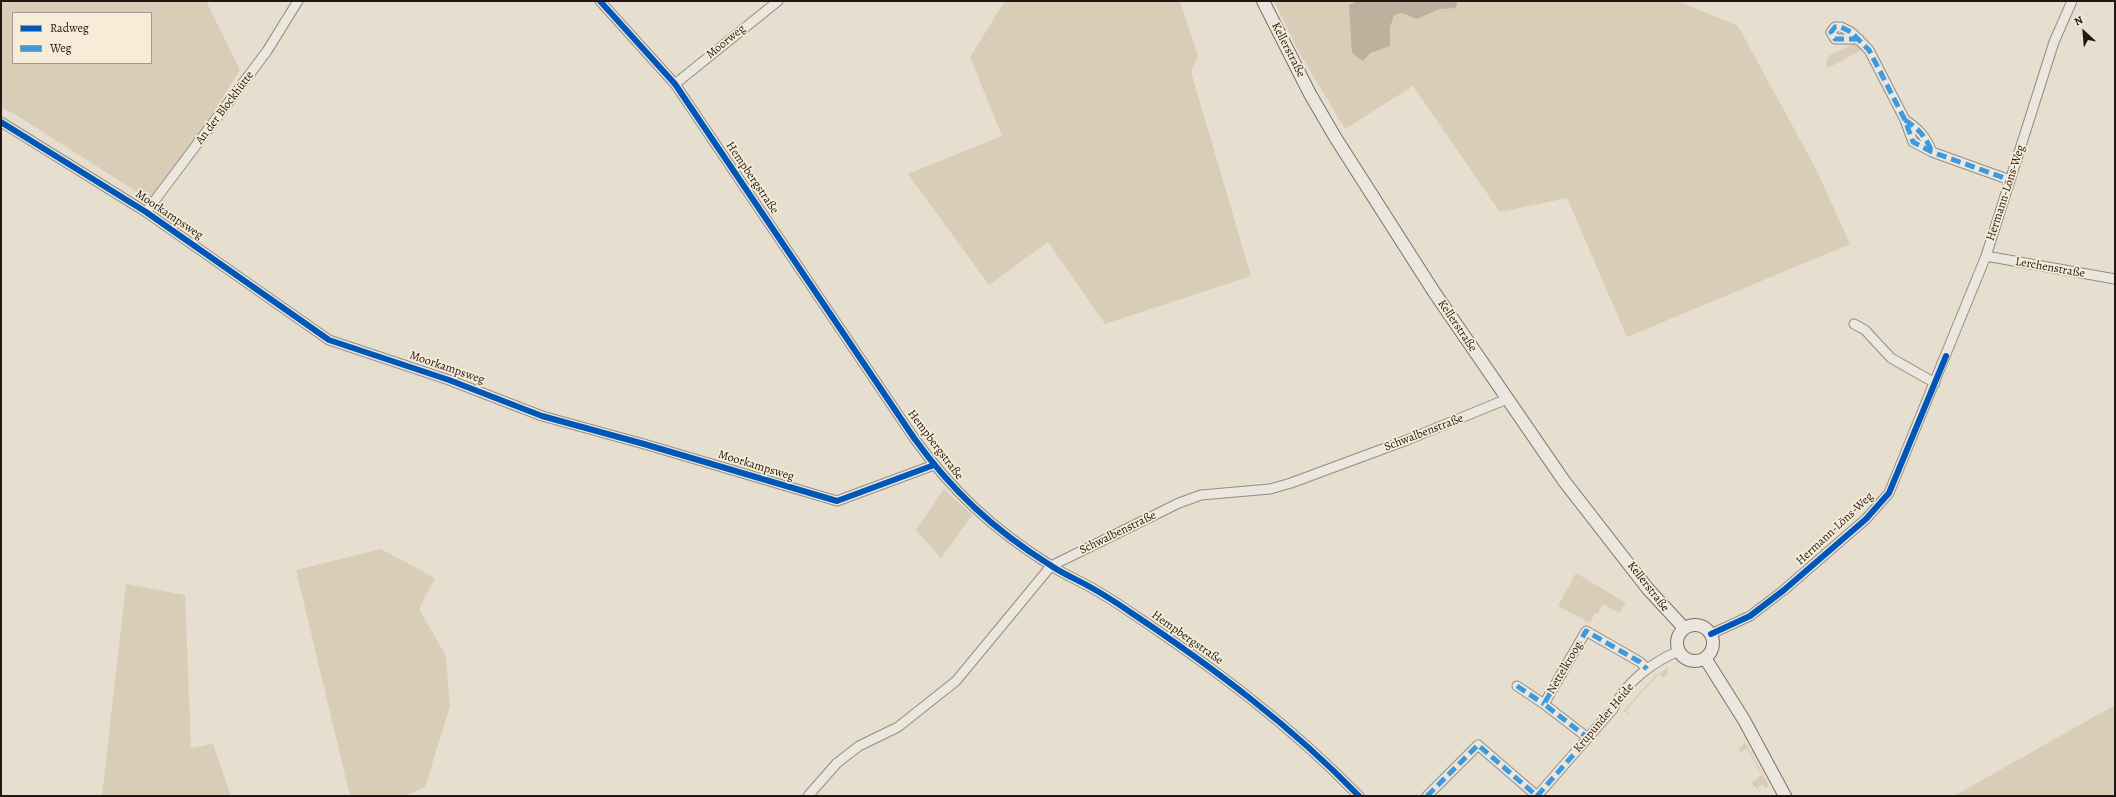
<!DOCTYPE html>
<html>
<head>
<meta charset="utf-8">
<style>
	body { margin:0 }
	#map { position:relative; width:2116px; height:797px; overflow:hidden; background:#e6dece; font-family:Alegreya,serif }
	canvas { display:block }
	.frame { position:absolute; inset:0; border:2px solid #231713; pointer-events:none }
	.legend { position:absolute; left:12px; top:12px; width:140px; height:52px; box-sizing:border-box; background:#f6ecd8; border:1px solid #a29789; margin:0; padding:5px 7px; list-style:none; font-size:12px; color:#231713 }
	.legend li { display:flex; align-items:center; gap:8px; height:20px }
	.legend b { width:20px; border:1px solid #a29789 }
	.north { position:absolute; left:2064px; top:12px; width:40px; height:40px; -webkit-text-stroke:3px #f6ecd8; paint-order:stroke; rotate:334deg; font-size:11px; font-weight:700; line-height:16px; text-align:center; color:#231713 }
	.north::after { content:''; display:block; margin:auto; width:14px; height:18px; background:#231713; clip-path:polygon(50% 0,100% 100%,50% 72%,0 100%) }
</style>
</head>
<body>
<div id="map">
<canvas width="2116" height="797"></canvas>
<div class="frame"></div>
<ul class="legend">
<li><b style="height:5px;background:#0057b8"></b>Radweg</li>
<li><b style="height:5px;background:#3c9ade"></b>Weg</li>
</ul>
<div class="north">N</div>
</div>
<script>
const ctx = document.querySelector('canvas').getContext('2d');
ctx.lineJoin = 'round';
function paint(path, color) { ctx.fillStyle = color; ctx.fill(path, 'evenodd'); }
function stroke(path, color, width, dash) { ctx.strokeStyle = color; ctx.lineWidth = width; ctx.lineCap = dash ? 'butt' : 'round'; ctx.setLineDash(dash || []); ctx.stroke(path); }
function write(font, color, halo, rows, align = 'center') {
  ctx.font = font + ' Alegreya,serif'; ctx.lineWidth = 3.5; ctx.setLineDash([]); ctx.textBaseline = 'middle'; ctx.strokeStyle = halo; ctx.fillStyle = color; for (const [text, x, y, turn = 0] of rows) {
    ctx.save(); ctx.translate(x, y); ctx.rotate((+turn || 0) * Math.PI / 180); ctx.textAlign = isNaN(turn) ? turn : align; if (halo) ctx.strokeText(text, 0, 0); ctx.fillText(text, 0, 0); ctx.restore();
  }
}
paint(new Path2D(`
	M1,1h205l34,69 -84,134 -143,-91 -12,-5zM13,13h138v50h-138z
	M1005,1h175l18,55 -7,16 60,204 -146,48 -57,-82 -59,43 -81,-111 94,-38 -32,-79z
	M1274,1h404l60,25 78,143 34,75 -223,93 -60,-139 -67,14 -87,-126 -68,43 -45,-75z
	M1857,42l6,7 -35,19 -2,-5 4,-8z
	M944,489l28,26 -31,43 -25,-28z
	M381,549l54,29 -16,31 27,47 4,50 -25,81 -20,9h-55l-54,-226z
	M1576,573l50,30 -7,10 -16,-9 -5,10 -3,-1 -5,10 -32,-17z
	M126,584l59,11 6,153 22,-4 18,52h-129z
	M1668,667l-1,8 -3,3 -5,-4 -33,36 4,5 -7,-4 31,-34z
	M2115,705v91h-161z
	M1745,742l24,44 -4,2 -2,-4 -5,3 1,4 -8,-8 11,-8 -15,-26 -7,3 -1,-3z`), '#d9cdb7');
paint(new Path2D(`
	M1358,1h100l-3,7 -16,1 -22,10 -15,-6 -8,2 -4,12v19l-20,7 -7,8 -11,-8 -3,-48z`), '#bdb09c');
const minor = new Path2D(`
	M600,1l75,83 239,354c38,53 80,92 136,127 13,9 28,15 42,23 14,8 28,17 41,26 81,54 158,112 226,182
	M1859,39h-24l-4,-7 4,-5h6l10,5 18,18 36,70 8,22 19,10 78,28
	M675,84l103,-83
	M1905,120c14,9 21,17 27,32
	M1,122l145,90 183,128 120,40 93,36 102,28 193,57 97,-36
	M146,212l121,-161 31,-50
	M1986,256l129,23
	M1854,324l11,6 26,28 44,25
	M1711,634l39,-18 34,-26 82,-71 23,-26 97,-237 68,-214 18,-41
	M1517,686l27,18
	M1588,738l-44,-34 42,-73 54,31 7,7
	M808,796l29,-33 22,-17 39,-19 58,-46 95,-115 128,-63 22,-8 69,-6 21,-6 116,-43 100,-41
	M1427,796l51,-51 59,51 76,-87c12,-26 39,-47 66,-58`);
const secondary = new Path2D(`
	M1263,1l47,93 25,43 99,155 130,189 84,108 36,39
	M1677 643a18 18 0 1 1 36 0a18 18 0 1 1-36 0Z
	M1705,658l39,62 41,76`);
stroke(minor, '#938d83', 11);
stroke(secondary, '#78726a', 14);
stroke(minor, '#ebe7df', 9);
stroke(secondary, '#ebe7df', 12);
stroke(new Path2D(`
	M1859,39h-24l-4,-7 4,-5h6l10,5 18,18 36,70 8,22 19,10 78,28
	M1905,120c14,9 21,17 27,32
	M1517,686l27,18
	M1427,796l51,-51 59,51 51,-58 -44,-34 42,-73 54,31 7,7`), '#3c9ade', 5, [10, 5]);
stroke(new Path2D(`
	M600,1l75,83 239,354c38,53 80,92 136,127 13,9 28,15 42,23 14,8 28,17 41,26 81,54 158,112 226,182
	M1,122l145,90 183,128 120,40 93,36 102,28 193,57 97,-36
	M1711,634l39,-18 34,-26 82,-71 23,-26 57,-137`), '#0057b8', 6);
write('12px', '#231713', '#f6ecd8', [
	["Moorweg",726,42,-39],
	["Kellerstraße",1288,50,63],
	["An der Blockhütte",225,108,-53],
	["Hempbergstraße",752,178,56],
	["Hermann-Löns-Weg",2006,193,-72],
	["Moorkampsweg",169,215,34],
	["Lerchenstraße",2050,268,10],
	["Kellerstraße",1457,326,56],
	["Moorkampsweg",447,368,19],
	["Schwalbenstraße",1424,433,-21],
	["Hempbergstraße",935,445,53],
	["Moorkampsweg",756,466,17],
	["Hermann-Löns-Weg",1835,529,-43],
	["Schwalbenstraße",1118,533,-26],
	["Kellerstraße",1648,587,52],
	["Hempbergstraße",1187,638,35],
	["Nettelkroog",1565,668,-60],
	["Krupunder Heide",1604,718,-50]
]);
</script>
</body>
</html>
